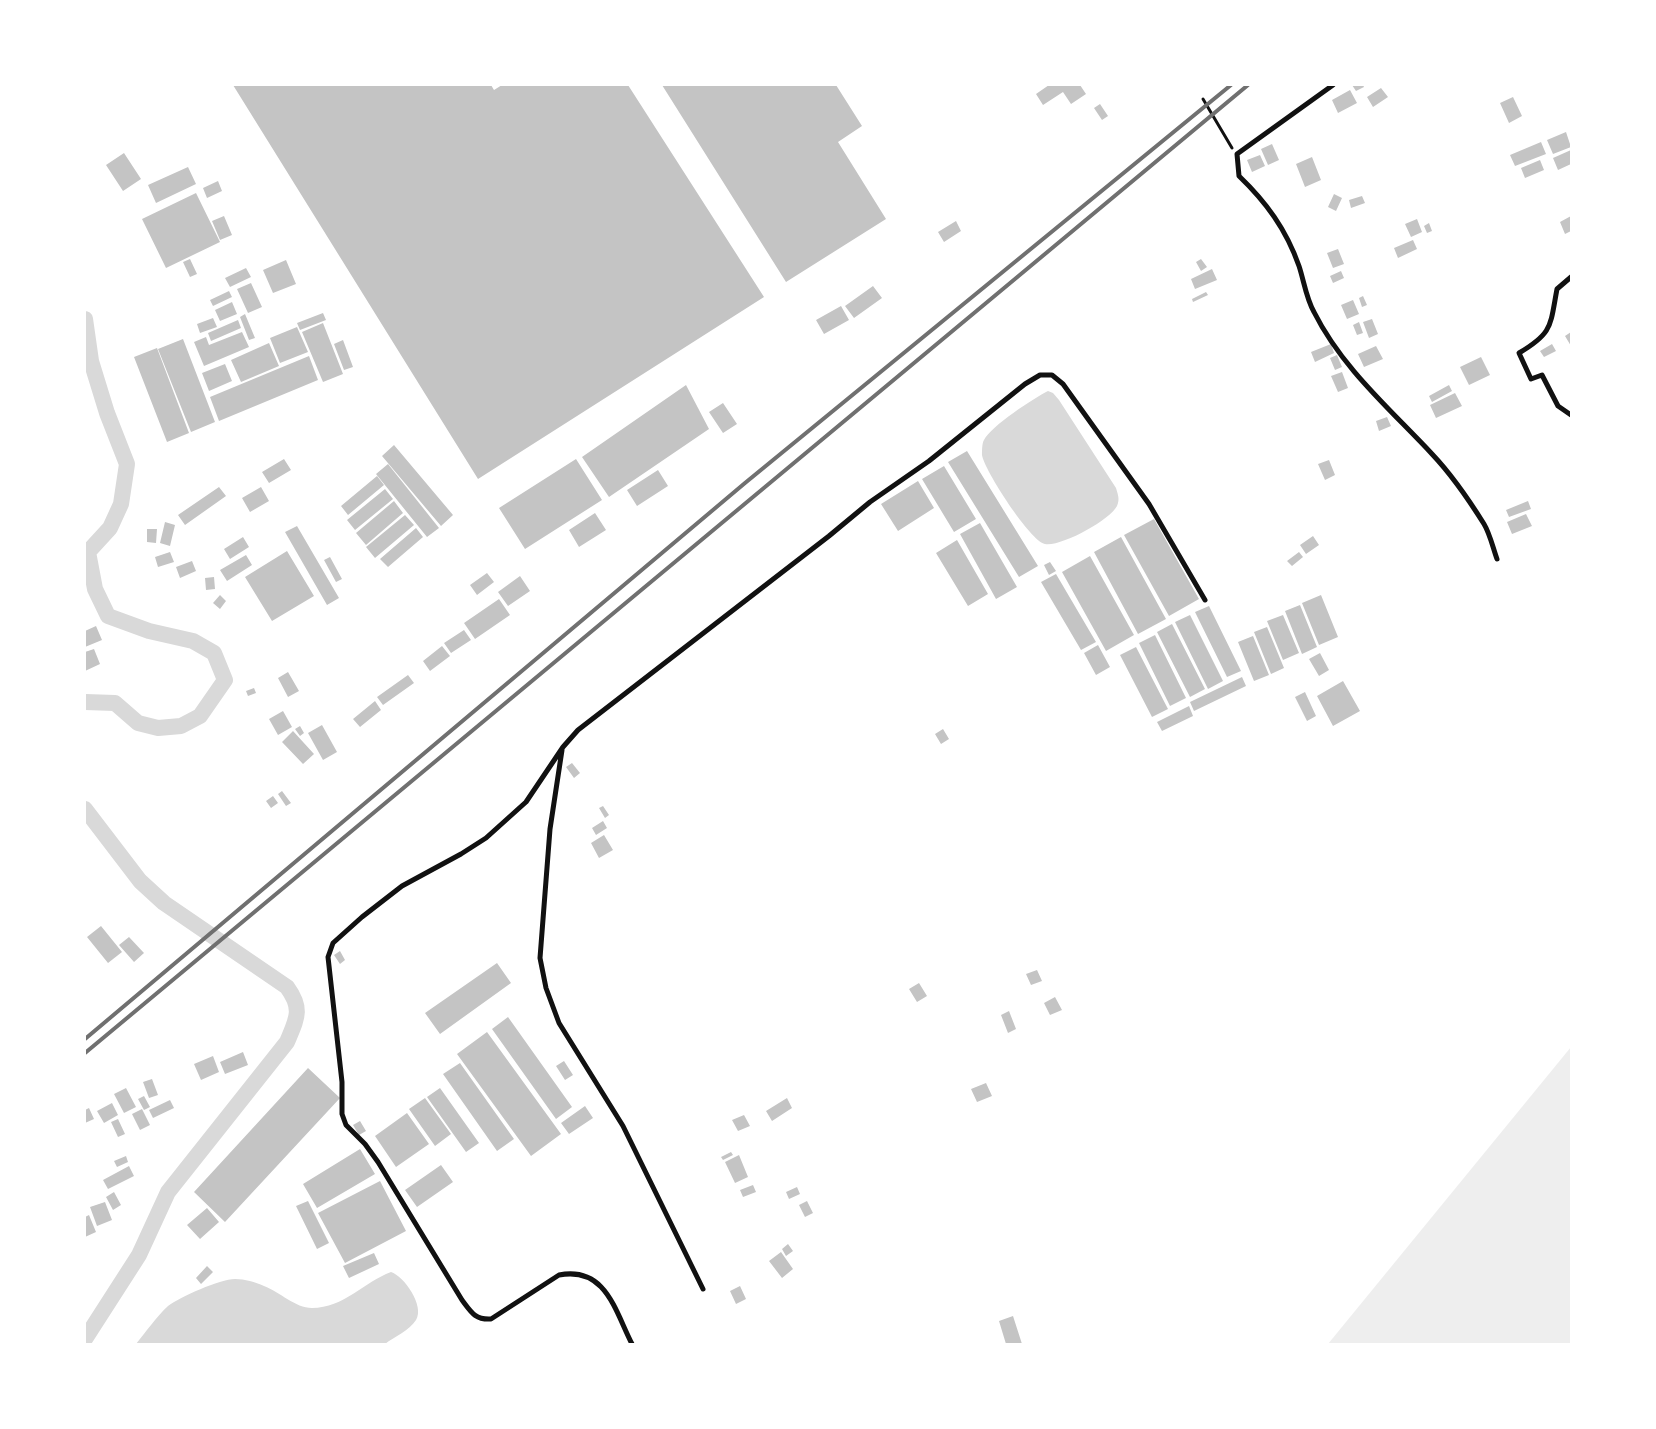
<!DOCTYPE html>
<html>
<head>
<meta charset="utf-8">
<style>
	body { margin:0 }
	#map { position:relative; width:1656px; height:1429px; overflow:hidden; background:#fff; font-family:Commissioner,sans-serif }
	canvas { display:block }
	.frame { position:absolute; inset:0; border:86px solid #fff; pointer-events:none }
</style>
</head>
<body>
<div id="map">
<canvas width="1656" height="1429"></canvas>
<div class="frame"></div>
</div>
<script>
const ctx = document.querySelector('canvas').getContext('2d');
ctx.lineJoin = 'round';
function paint(path, color) { ctx.fillStyle = color; ctx.fill(path, 'evenodd'); }
function stroke(path, color, width, dash) { ctx.strokeStyle = color; ctx.lineWidth = width; ctx.lineCap = dash ? 'butt' : 'round'; ctx.setLineDash(dash || []); ctx.stroke(path); }
paint(new Path2D(`
	M1571,1047v297h-243z`), '#eee');
paint(new Path2D(`
	M1048,391l5,2 6,7 57,88c2,7 4,11 1,18 -7,14 -56,41 -72,38 -14,-2 -61,-74 -63,-89 0,-4 0,-12 2,-15 7,-14 50,-42 64,-49z
	M391,1272c13,4 34,34 25,48 -6,10 -22,17 -31,24h-249c10,-12 20,-27 32,-38 12,-9 52,-27 67,-27 10,0 20,3 29,7 16,6 31,22 48,22 32,0 52,-26 79,-36z`), '#d9d9d9');
stroke(new Path2D(`
	M85,319l6,42 16,52 20,51 -6,40 -11,24 -22,24 7,37 13,27 41,15 44,10 21,12 11,27 -25,36 -19,10 -23,2 -20,-5 -23,-20 -30,-1
	M85,809l55,72 24,22 123,84c16,22 10,31 0,55l-119,150 -29,63 -54,84`), '#d9d9d9', 16);
paint(new Path2D(`
	M233,85h258l3,5 8,-5h126l136,212 -286,182z
	M662,85h174l26,41 -24,16 48,77 -100,63z
	M1049,85h31l6,9 -15,10 -8,-12 -20,13 -7,-11z
	M1352,85h11l1,2 -8,4z
	M1381,88l7,9 -15,10 -6,-10z
	M1350,90l7,13 -19,10 -6,-13z
	M1513,97l9,19 -13,7 -9,-20z
	M1100,104l8,12 -6,4 -8,-12z
	M1566,132l5,15 -18,7 -6,-14z
	M1541,142l5,12 -31,12 -5,-11z
	M1272,144l7,16 -11,5 -7,-16z
	M1571,150v14l-13,6 -5,-12z
	M124,153l17,26 -18,12 -17,-26z
	M1260,155l5,11 -13,6 -5,-12z
	M1312,157l9,23 -16,7 -9,-23z
	M1540,160l4,10 -19,8 -4,-10z
	M188,167l8,17 -40,19 -8,-18z
	M218,181l4,10 -15,7 -4,-10z
	M196,193l24,49 -54,26 -24,-49z
	M1334,194l8,4 -6,13 -8,-4z
	M1362,196l3,7 -14,5 -2,-8z
	M224,216l8,19 -12,5 -8,-19z
	M1571,216v15l-6,3 -5,-12z
	M1417,219l5,13 -11,5 -6,-13z
	M956,221l5,10 -17,11 -6,-10z
	M1429,223l3,8 -5,2 -3,-7z
	M1413,240l4,9 -19,9 -4,-10z
	M1338,249l6,15 -11,4 -6,-15z
	M190,259l7,15 -7,3 -7,-15z
	M1201,259l6,8 -6,4 -5,-9z
	M286,260l10,24 -23,9 -10,-23z
	M246,268l5,9 -21,10 -5,-9z
	M1212,269l5,11 -22,9 -4,-10z
	M1341,271l3,7 -11,5 -3,-7z
	M251,283l11,24 -14,6 -11,-24z
	M873,286l9,12 -28,20 -9,-12z
	M229,291l3,6 -19,9 -3,-6z
	M1206,292l2,3 -15,7 -1,-3z
	M1363,296l4,9 -5,2 -3,-9z
	M1353,300l6,14 -12,5 -6,-14z
	M232,302l5,12 -17,7 -5,-11z
	M841,306l8,14 -25,14 -8,-14z
	M323,313l3,7 -26,10 -3,-7z
	M245,314l10,24 -6,2 -9,-23z
	M213,318l4,9 -17,6 -3,-9z
	M1372,319l6,15 -9,4 -6,-16z
	M238,320l3,8 -30,13 -3,-8z
	M1359,322l4,11 -6,2 -4,-10z
	M323,323l20,51 -20,8 -21,-50z
	M297,327l11,25 -28,11 -10,-25z
	M242,332l7,15 -45,19 -10,-24 12,-5 3,8z
	M1571,332v14l-6,-10z
	M183,339l32,83 -24,10 -33,-83z
	M343,340l10,27 -9,3 -10,-26z
	M269,343l10,23 -38,16 -10,-22z
	M1331,344l3,9 -19,9 -4,-10z
	M1552,344l4,7 -12,6 -4,-6z
	M1376,346l7,13 -19,8 -6,-13z
	M157,348l32,85 -22,9 -33,-85z
	M1337,355l5,12 -7,3 -5,-12z
	M309,356l9,24 -99,41 -9,-24z
	M1481,357l9,18 -21,10 -9,-18z
	M225,364l7,17 -23,10 -7,-18z
	M1342,372l6,16 -10,4 -7,-16z
	M686,385l23,44 -100,68 -27,-40z
	M1449,385l3,6 -20,11 -3,-6z
	M1455,393l7,13 -26,12 -6,-13z
	M723,403l14,21 -14,9 -14,-21z
	M1387,417l4,9 -12,5 -3,-10z
	M394,445l59,70 -12,11 -59,-70z
	M967,451l71,115 -19,11 -71,-115z
	M284,459l7,11 -22,13 -7,-11z
	M576,459l26,41 -77,49 -26,-41z
	M1329,460l6,15 -10,5 -7,-16z
	M388,464l51,64 -12,9 -51,-63z
	M944,466l32,53 -22,13 -32,-53z
	M658,470l10,16 -31,20 -10,-16z
	M377,476l7,9 -36,30 -7,-9z
	M918,481l16,27 -36,23 -17,-27z
	M219,487l7,9 -41,29 -7,-10z
	M261,487l8,14 -19,11 -8,-14z
	M385,489l8,10 -38,31 -8,-10z
	M394,501l9,12 -37,32 -10,-12z
	M1528,501l3,8 -22,8 -3,-7z
	M595,513l11,17 -27,17 -10,-17z
	M1526,514l6,12 -20,8 -5,-12z
	M405,515l9,10 -39,33 -9,-11z
	M1154,519l45,80 -30,17 -45,-81z
	M165,522l10,3 -5,21 -10,-3z
	M980,523l37,64 -21,12 -36,-65z
	M297,526l42,72 -12,7 -42,-73z
	M416,528l7,9 -35,30 -8,-8z
	M147,529h10l-1,14 -9,-1z
	M1313,536l6,9 -13,9 -6,-9z
	M243,537l6,10 -19,12 -6,-10z
	M1121,537l45,82 -28,15 -44,-82z
	M957,540l31,54 -20,12 -32,-53z
	M287,551l27,45 -42,25 -27,-44z
	M170,552l4,10 -16,5 -3,-10z
	M1299,552l4,5 -11,9 -5,-5z
	M246,555l6,10 -25,16 -7,-11z
	M1090,556l44,79 -28,16 -44,-79z
	M330,557l12,22 -6,3 -12,-22z
	M192,561l4,10 -16,7 -4,-11z
	M1050,562l6,9 -7,4 -5,-10z
	M487,573l7,9 -17,13 -7,-10z
	M1056,574l40,68 -15,8 -40,-68z
	M520,576l10,15 -22,15 -10,-14z
	M214,577l1,12 -9,1 -1,-12z
	M220,595l6,6 -6,8 -7,-6z
	M1321,595l17,42 -19,8 -17,-42z
	M499,599l11,16 -35,24 -11,-16z
	M1300,605l17,42 -15,7 -17,-43z
	M1209,606l32,65 -14,6 -32,-65z
	M1190,615l33,66 -15,8 -33,-67z
	M1283,615l16,38 -16,7 -16,-39z
	M1172,624l33,65 -15,8 -33,-65z
	M96,626l6,14 -17,7v-16z
	M1267,627l17,41 -13,6 -17,-42z
	M464,630l7,10 -20,13 -7,-10z
	M1155,635l31,63 -16,8 -31,-63z
	M1253,636l16,39 -15,6 -16,-39z
	M1098,645l12,22 -14,8 -12,-22z
	M442,646l8,10 -20,15 -7,-10z
	M1136,647l32,62 -16,8 -32,-62z
	M94,649l6,15 -15,7v-19z
	M1320,653l9,17 -10,6 -10,-17z
	M288,672l11,19 -11,6 -10,-19z
	M408,675l6,8 -31,22 -6,-8z
	M1242,677l4,9 -52,25 -4,-9z
	M1343,681l17,30 -27,15 -16,-30z
	M254,688l2,5 -8,3 -2,-5z
	M1305,692l11,24 -9,5 -12,-24z
	M375,701l6,9 -21,17 -7,-8z
	M1189,706l4,10 -31,15 -5,-9z
	M283,711l9,16 -14,8 -9,-16z
	M322,725l15,27 -14,8 -15,-27z
	M300,726l4,7 -4,3 -5,-7z
	M943,729l6,10 -8,5 -6,-10z
	M293,731l21,23 -11,10 -21,-22z
	M572,763l8,10 -6,5 -8,-11z
	M282,791l9,12 -5,3 -8,-12z
	M273,796l5,7 -7,5 -5,-7z
	M603,806l6,9 -4,3 -6,-10z
	M603,821l4,7 -11,7 -4,-7z
	M604,835l9,15 -14,8 -8,-15z
	M101,926l21,26 -14,11 -21,-26z
	M129,937l15,16 -10,9 -15,-17z
	M340,951l5,9 -5,4 -6,-9z
	M497,963l14,20 -71,51 -15,-21z
	M1037,970l5,11 -11,4 -5,-11z
	M919,983l8,13 -10,6 -8,-13z
	M1055,997l7,13 -12,5 -6,-12z
	M1009,1011l7,18 -8,4 -7,-18z
	M508,1017l64,90 -16,12 -64,-90z
	M487,1032l74,102 -30,22 -74,-102z
	M243,1052l5,13 -23,9 -5,-12z
	M213,1056l6,16 -18,8 -7,-16z
	M564,1061l9,14 -8,5 -9,-14z
	M460,1063l54,76 -17,12 -54,-77z
	M308,1068l32,30 -115,124 -31,-30z
	M152,1079l6,16 -9,3 -6,-16z
	M986,1083l6,13 -15,6 -6,-13z
	M126,1088l10,19 -12,6 -10,-19z
	M440,1088l39,55 -13,9 -39,-55z
	M144,1096l6,11 -6,3 -6,-11z
	M425,1098l26,36 -16,12 -26,-37z
	M787,1098l5,10 -20,13 -6,-10z
	M170,1100l4,8 -21,10 -4,-8z
	M112,1103l6,12 -14,8 -7,-12z
	M585,1106l8,12 -24,16 -8,-11z
	M89,1108l5,11 -9,4v-13z
	M142,1109l8,16 -10,5 -8,-16z
	M407,1113l22,31 -33,23 -21,-31z
	M744,1115l6,11 -12,5 -6,-11z
	M118,1119l7,15 -7,3 -7,-15z
	M360,1121l6,10 -7,4 -6,-10z
	M360,1149l15,25 -58,34 -14,-24z
	M731,1152l2,3 -10,5 -2,-3z
	M739,1155l9,22 -13,6 -10,-21z
	M126,1156l2,6 -11,5 -3,-6z
	M441,1165l12,17 -36,25 -12,-17z
	M129,1166l5,10 -26,13 -5,-9z
	M380,1181l26,50 -61,32 -27,-50z
	M753,1185l3,7 -13,5 -3,-7z
	M797,1187l3,7 -11,5 -3,-7z
	M114,1192l7,13 -8,5 -7,-13z
	M308,1201l21,42 -12,6 -21,-43z
	M807,1201l6,12 -8,4 -6,-12z
	M105,1202l7,18 -15,6 -7,-19z
	M207,1208l12,14 -19,17 -13,-14z
	M89,1215l7,17 -11,5v-20z
	M788,1244l5,7 -7,5 -4,-7z
	M781,1252l12,17 -11,9 -13,-17z
	M374,1253l5,11 -30,14 -6,-12z
	M207,1266l6,6 -12,12 -5,-6z
	M740,1286l6,13 -10,5 -6,-13z
	M1013,1316l9,28h-16l-7,-23z`), '#c4c4c4');
stroke(new Path2D(`
	M1203,99l29,49`), '#111', 3);
stroke(new Path2D(`
	M1333,85l-96,69 2,22c27,26 47,53 60,90 5,15 7,32 15,46 28,56 76,97 118,142 19,20 37,46 52,70 6,10 9,24 13,35
	M1571,277l-14,12c-7,37 -4,44 -38,64l12,26 11,-4 16,31 13,9
	M562,750l-12,79 -10,129 6,30 13,35 64,103 80,163
	M632,1344c-17,-33 -26,-78 -73,-69l-68,44c-16,1 -20,-7 -29,-19l-84,-138 -13,-18 -19,-19 -4,-11v-32l-14,-125 5,-14 29,-26 40,-31 59,-32 25,-16 40,-36 37,-55 15,-17 251,-194 41,-34 59,-41 96,-77 15,-9h12l11,9 86,120 56,96`), '#111', 5);
stroke(new Path2D(`
	M85,1039l660,-556 486,-398
	M85,1053l1163,-968`), '#707070', 4);
</script>
</body>
</html>
